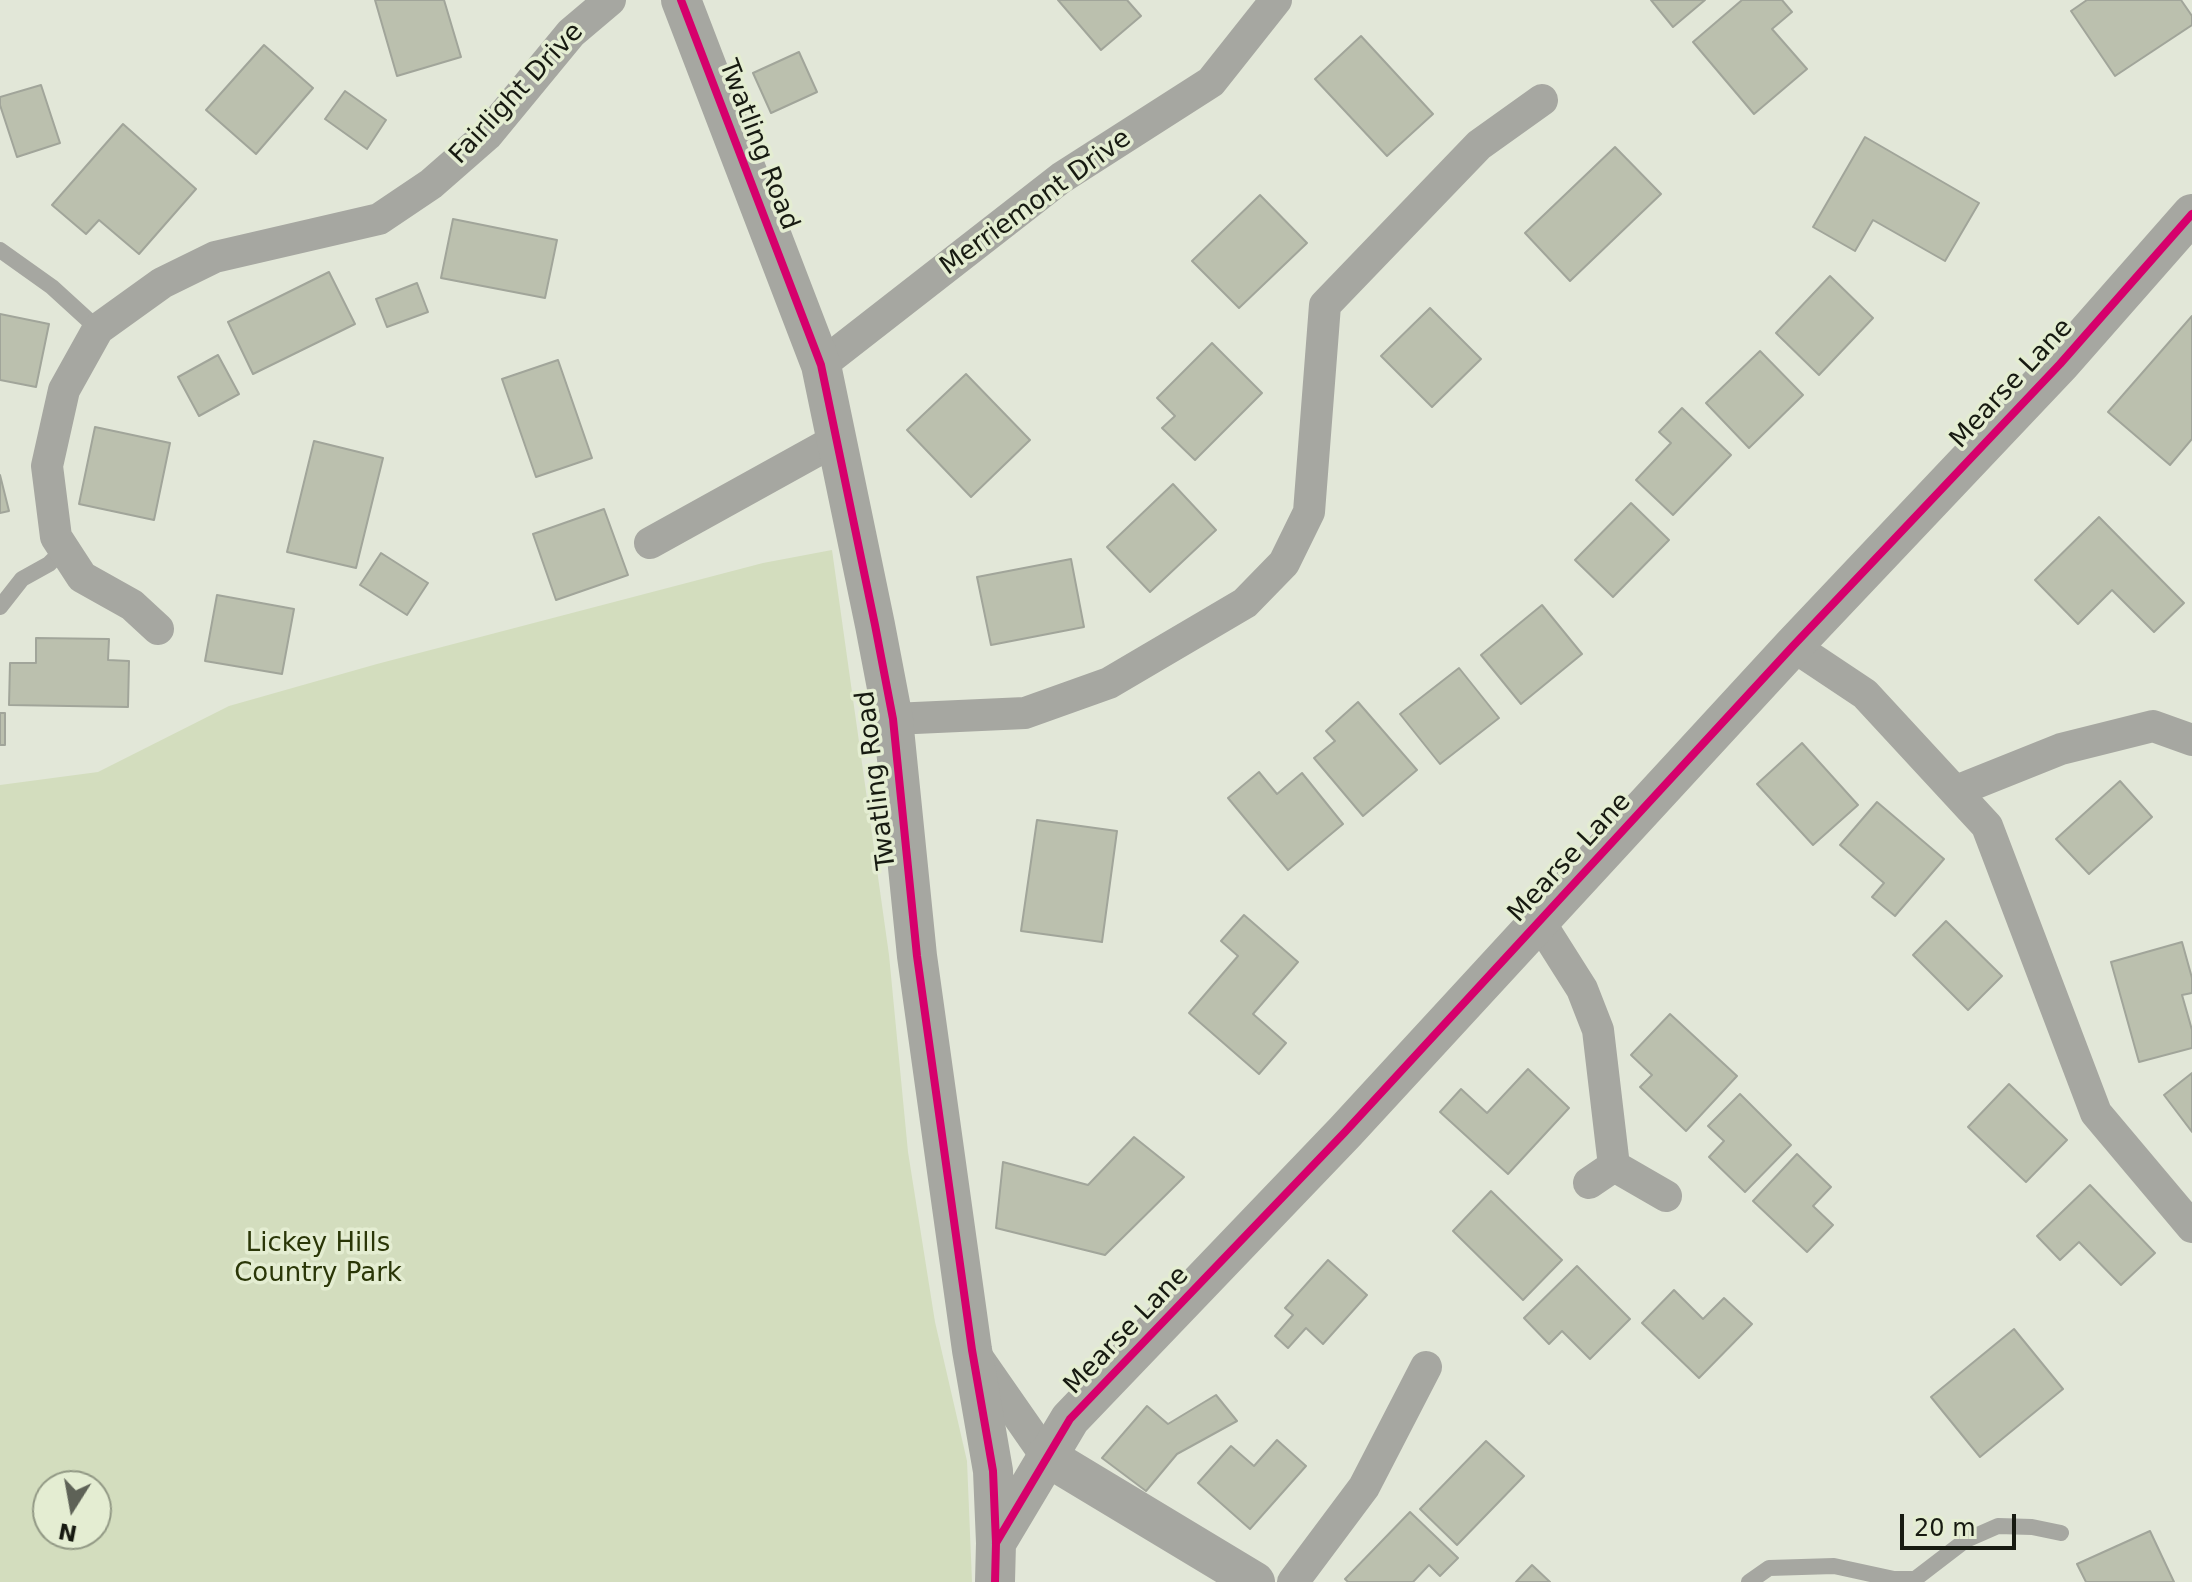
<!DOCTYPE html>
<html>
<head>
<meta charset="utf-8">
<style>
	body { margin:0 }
	#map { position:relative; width:2192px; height:1582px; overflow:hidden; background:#e2e7d8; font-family:"DejaVu Sans",sans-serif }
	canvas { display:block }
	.north { position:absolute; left:32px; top:1470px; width:80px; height:80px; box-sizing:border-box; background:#e4edd2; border:2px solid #929985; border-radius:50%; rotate:191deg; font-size:22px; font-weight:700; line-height:32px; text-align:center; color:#171a11 }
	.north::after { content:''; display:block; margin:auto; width:28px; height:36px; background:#5e6257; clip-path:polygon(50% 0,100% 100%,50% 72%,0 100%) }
	.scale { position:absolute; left:1900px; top:1514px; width:116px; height:36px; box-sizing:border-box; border:4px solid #171a11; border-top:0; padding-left:10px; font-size:24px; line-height:28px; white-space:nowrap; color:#171a11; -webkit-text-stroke:6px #e4edd2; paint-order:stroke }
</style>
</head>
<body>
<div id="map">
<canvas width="2192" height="1582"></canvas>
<div class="north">N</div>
<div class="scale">20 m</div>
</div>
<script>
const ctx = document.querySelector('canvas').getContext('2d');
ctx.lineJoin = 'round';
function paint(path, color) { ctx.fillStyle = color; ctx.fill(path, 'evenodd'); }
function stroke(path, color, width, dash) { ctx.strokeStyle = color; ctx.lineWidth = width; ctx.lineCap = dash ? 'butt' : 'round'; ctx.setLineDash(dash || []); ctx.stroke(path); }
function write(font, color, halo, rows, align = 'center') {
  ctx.font = font + ' "DejaVu Sans",sans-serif'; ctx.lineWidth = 7; ctx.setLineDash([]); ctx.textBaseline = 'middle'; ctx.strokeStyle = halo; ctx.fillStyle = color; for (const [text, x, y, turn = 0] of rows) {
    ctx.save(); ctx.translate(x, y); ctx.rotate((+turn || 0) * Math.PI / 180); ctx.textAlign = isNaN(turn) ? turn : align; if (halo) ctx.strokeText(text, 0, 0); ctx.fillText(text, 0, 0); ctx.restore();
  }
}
paint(new Path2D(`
	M832,550l57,405 19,197 27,170 32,139 5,121h-972v-797l98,-13 131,-66 148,-42 386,-101zM96,1486v48h-48v-48z`), '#d3ddbe');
const building = new Path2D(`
	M375,0h69l17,57 -64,19z
	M1058,0h69l14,16 -40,34z
	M1651,0h54l-32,27z
	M1742,0h40l10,12 -20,17 35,40 -53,45 -61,-72z
	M2087,0h94l11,16v9l-77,51 -44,-65z
	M1361,36l72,78 -46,42 -72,-77z
	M264,45l49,43 -57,66 -50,-44z
	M799,52l18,40 -46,21 -18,-40z
	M41,85l19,58 -43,14 -17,-52v-8z
	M345,91l41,29 -19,29 -42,-30z
	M123,124l73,65 -57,65 -40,-34 -13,14 -34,-29z
	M1865,137l114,66 -34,58 -72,-41 -18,31 -42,-24z
	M1615,147l46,47 -91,87 -45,-48z
	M1260,195l47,48 -68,65 -47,-47z
	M453,219l104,21 -12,58 -104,-20z
	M329,272l26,52 -102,50 -25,-52z
	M1830,276l43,42 -54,57 -43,-42z
	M417,283l11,29 -41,15 -11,-28z
	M1430,308l51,51 -49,48 -51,-51z
	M0,314l49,10 -13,63 -36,-7z
	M2192,316v123l-22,26 -62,-53z
	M1212,343l50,50 -67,67 -33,-32 13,-12 -18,-18z
	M1760,351l43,44 -54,53 -43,-45z
	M218,355l21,39 -40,22 -21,-39z
	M558,360l34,98 -56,19 -34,-98z
	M966,374l64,66 -59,57 -64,-67z
	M1682,408l49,47 -58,60 -37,-35 35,-37 -12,-11z
	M95,427l75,16 -16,77 -75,-16z
	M314,441l69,17 -27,110 -69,-16z
	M0,475l9,36 -9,2z
	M1173,484l43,46 -66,62 -43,-45z
	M1631,503l38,37 -56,57 -38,-37z
	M604,509l24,66 -72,25 -23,-66z
	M2099,517l85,86 -30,29 -42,-42 -34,34 -43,-44z
	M381,553l47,30 -21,32 -47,-30z
	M1071,559l13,68 -93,18 -14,-68z
	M217,595l77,14 -12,65 -77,-13z
	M1542,605l40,49 -61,50 -40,-49z
	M36,638l73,1 -1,21 21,1 -1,46 -119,-2 1,-42h26z
	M1459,668l40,50 -59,46 -40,-50z
	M1358,702l59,68 -54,46 -49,-58 21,-17 -9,-10z
	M0,713h5v32h-5z
	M1802,743l56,62 -45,40 -56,-61z
	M1259,772l18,22 25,-21 41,51 -55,46 -60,-72z
	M2120,781l32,36 -63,57 -33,-35z
	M1877,802l67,57 -49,57 -23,-19 12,-14 -44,-38z
	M1037,820l80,11 -15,111 -81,-11z
	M1244,915l54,47 -45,52 33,29 -27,31 -70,-61 49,-57 -17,-15z
	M1946,921l56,55 -34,34 -55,-55z
	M2182,942l10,36v15l-10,2 10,35v18l-53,14 -28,-100z
	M1670,1014l67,62 -51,55 -46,-44 12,-12 -21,-20z
	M1528,1069l41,39 -61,66 -68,-62 21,-23 26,24z
	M2192,1073v59l-28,-37z
	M2009,1084l58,56 -41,42 -58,-55z
	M1740,1094l51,51 -46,47 -36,-35 15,-16 -16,-15z
	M1134,1137l50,40 -79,78 -109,-27 7,-66 85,23z
	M1797,1154l34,33 -18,19 20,19 -26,27 -54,-51z
	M2090,1185l65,68 -34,32 -42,-43 -19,18 -23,-24z
	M1491,1191l71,69 -39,40 -70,-69z
	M1328,1260l39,35 -44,49 -17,-16 -18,20 -13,-12 18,-21 -8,-7z
	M1577,1266l53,53 -40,40 -28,-28 -13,13 -25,-26z
	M1674,1290l29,29 21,-21 28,26 -53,54 -57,-55z
	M2014,1329l49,60 -83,68 -49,-60z
	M1216,1395l21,26 -60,33 -31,37 -44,-33 45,-52 21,18z
	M1277,1440l29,26 -56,63 -52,-46 33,-37 23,20z
	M1486,1441l38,35 -67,69 -37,-36z
	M1410,1512l48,46 -18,18 -11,-11 -16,17h-65l-3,-3z
	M2150,1531l24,51h-88l-9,-18z
	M1532,1565l18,17h-34z`);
paint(building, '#bbc0ae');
stroke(building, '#a1a59a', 2);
stroke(new Path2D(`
	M0,250l52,37 46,42
	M0,607l22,-28 27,-15 15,-15
	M1749,1582l20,-14 65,-2 60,13h21l51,-39 32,-14 34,1 29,6`), '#a6a7a1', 16);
stroke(new Path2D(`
	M821,365l240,-187 150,-96 65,-82
	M650,543l186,-103
	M158,629l-26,-24 -50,-28 -26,-40 -9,-71 17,-76 34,-61 64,-46 53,-26 164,-38 52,-35 56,-49 84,-102 39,-33
	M1793,646l72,48 122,132 109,287 96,114
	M893,719l132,-6 84,-30 136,-80 39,-40 25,-51 16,-207 154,-160 63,-45
	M1956,791l105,-42 92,-23 39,14
	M1539,921l43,68 16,41 16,136
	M1589,1183l25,-17 52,30
	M975,1354l71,102
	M1293,1582l71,-95 62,-120`), '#a6a7a1', 32);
stroke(new Path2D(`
	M681,0l140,365 54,260 18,94 24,237 55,394 21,121 3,72 -1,39
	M1046,1456l209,126
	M996,1543l74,-124 275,-287 448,-486 267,-282 132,-150`), '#a6a7a1', 40);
stroke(new Path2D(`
	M681,0l140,365 54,260 18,94 24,237 55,394 21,121 3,72 -1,39
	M996,1543l74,-124 275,-287 448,-486 267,-282 132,-150`), '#d6006c', 8);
write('26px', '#171a11', '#e4edd2', [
	["Fairlight Drive",517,94,-47],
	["Twatling Road",758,145,69],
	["Merriemont Drive",1036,203,-36],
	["Mearse Lane",2012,384,-47],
	["Twatling Road",877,780,-97],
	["Mearse Lane",1570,858,-47],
	["Mearse Lane",1127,1331,-46]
]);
write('26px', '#2a3607', '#e4edd2', [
	["Lickey Hills",318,1244],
	["Country Park",318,1274]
]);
</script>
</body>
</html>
